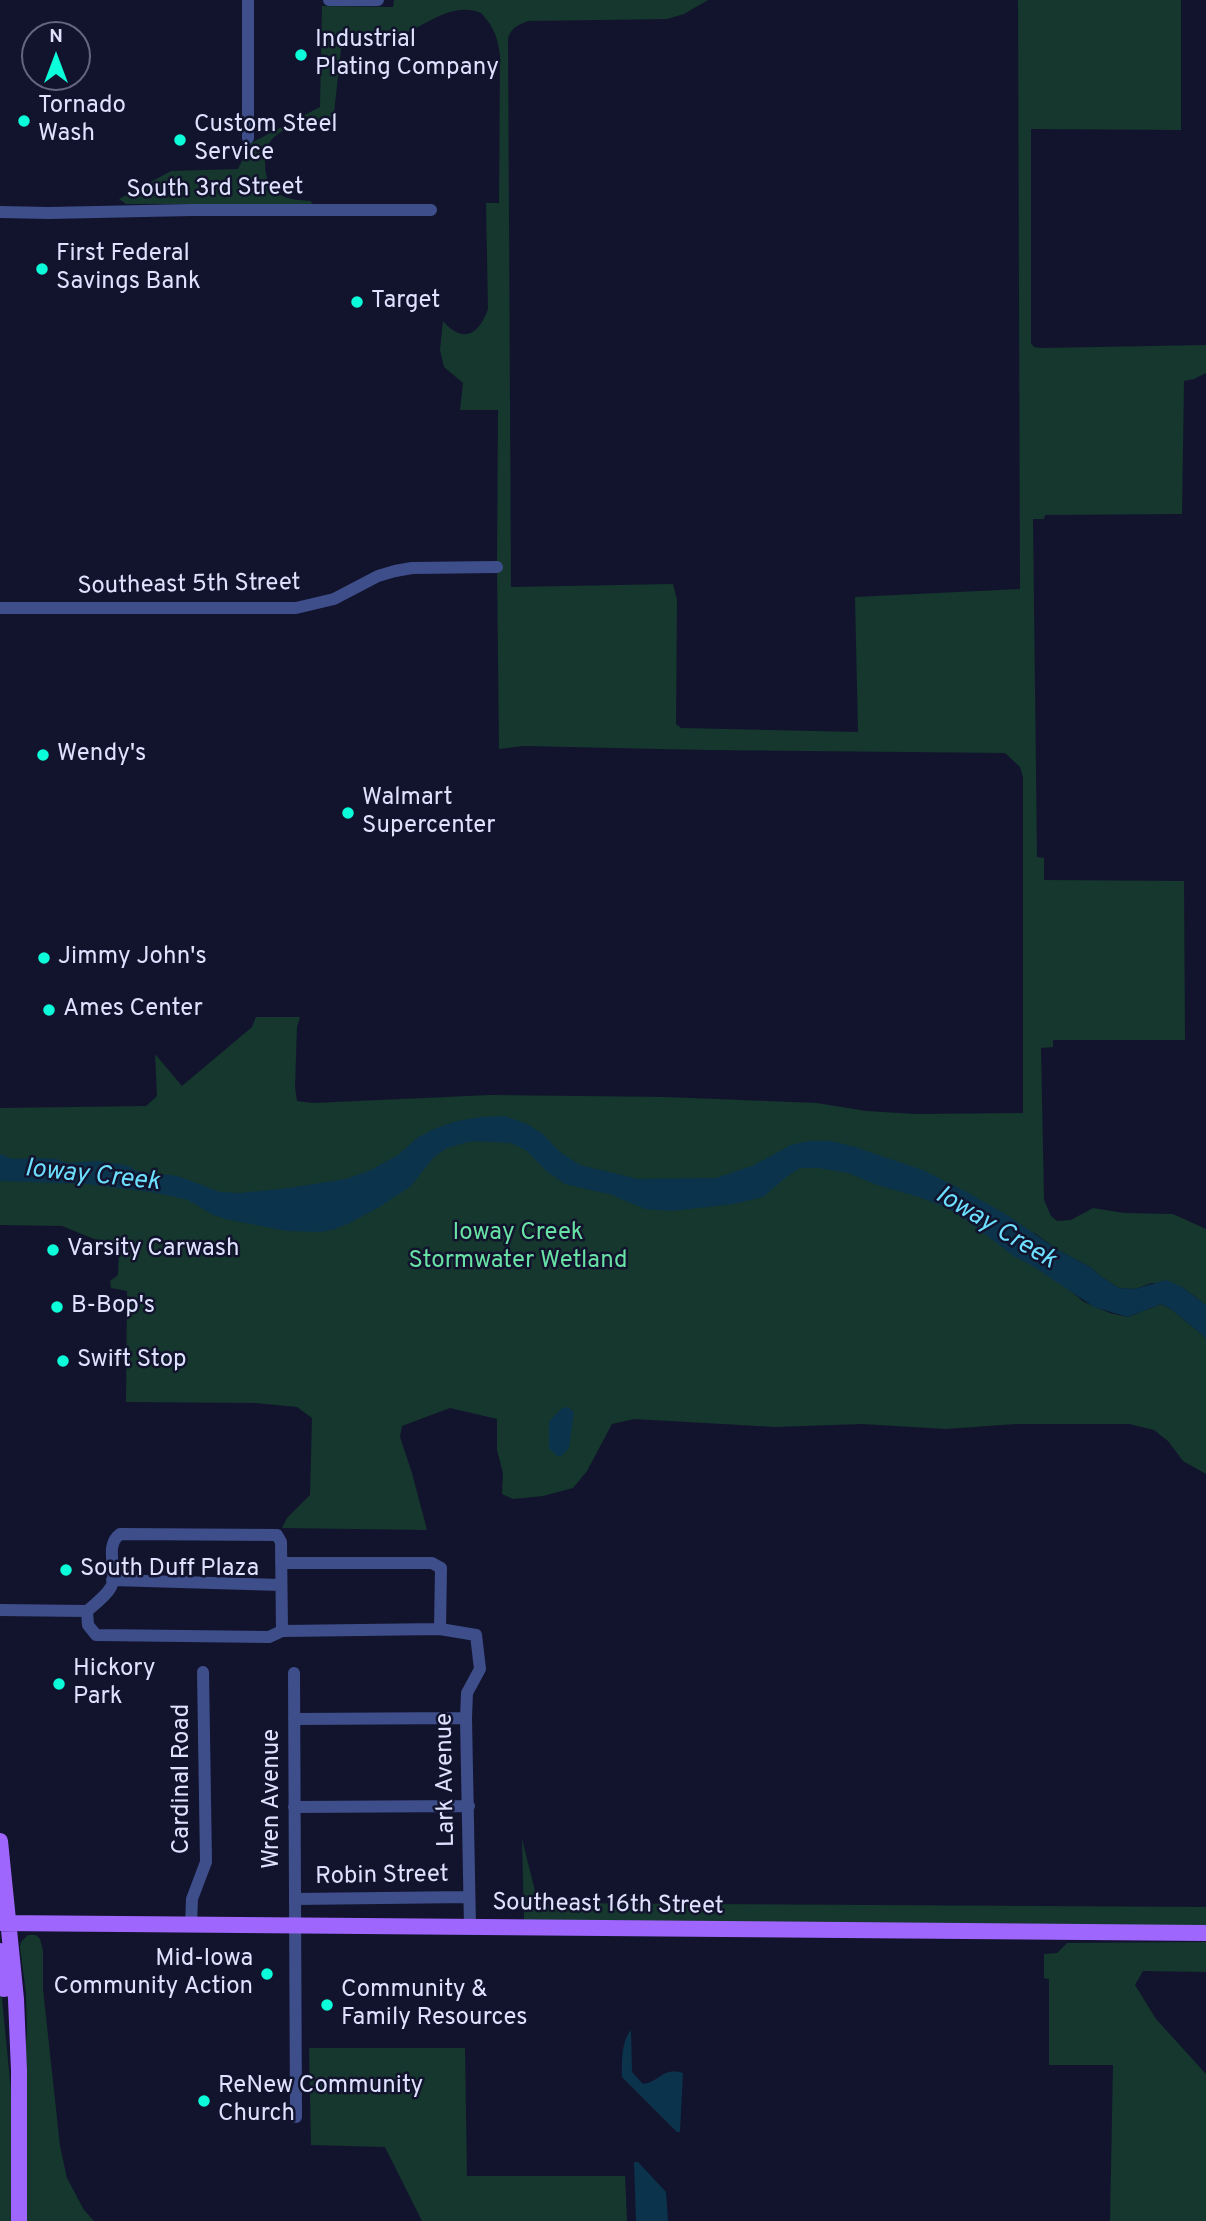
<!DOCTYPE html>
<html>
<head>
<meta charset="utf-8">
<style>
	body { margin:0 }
	#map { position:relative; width:1206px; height:2221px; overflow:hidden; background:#12142d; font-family:Overpass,sans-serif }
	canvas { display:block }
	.north { position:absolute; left:21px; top:21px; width:70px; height:70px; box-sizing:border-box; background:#12142d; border:2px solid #646681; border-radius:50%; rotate:0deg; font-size:19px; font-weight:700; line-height:28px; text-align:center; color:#dee2ff }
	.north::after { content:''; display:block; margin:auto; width:24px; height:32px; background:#0cfdd9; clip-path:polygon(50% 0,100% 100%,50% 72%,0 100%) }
</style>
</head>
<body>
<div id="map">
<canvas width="1206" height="2221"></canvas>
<div class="north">N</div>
</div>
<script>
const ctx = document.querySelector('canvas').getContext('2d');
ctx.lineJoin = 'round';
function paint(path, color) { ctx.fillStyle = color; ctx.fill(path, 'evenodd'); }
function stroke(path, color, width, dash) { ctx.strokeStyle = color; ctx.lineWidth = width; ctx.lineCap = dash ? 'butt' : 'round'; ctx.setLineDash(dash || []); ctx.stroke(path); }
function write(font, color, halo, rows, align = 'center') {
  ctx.font = font + ' Overpass,sans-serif'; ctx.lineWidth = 5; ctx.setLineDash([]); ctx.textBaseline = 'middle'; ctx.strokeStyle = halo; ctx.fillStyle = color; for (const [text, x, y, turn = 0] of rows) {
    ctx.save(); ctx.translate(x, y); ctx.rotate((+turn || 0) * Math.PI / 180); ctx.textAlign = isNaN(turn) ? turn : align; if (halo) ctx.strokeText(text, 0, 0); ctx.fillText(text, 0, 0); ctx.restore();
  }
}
paint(new Path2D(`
	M394,0h314l-24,14 -17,5 -139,2c-10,4 -16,6 -20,17l3,549 162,-3 4,16 -1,124 5,4 177,4 -3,-135 165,-8 -2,-589h163v130l-150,-1v214l3,4 7,1 165,-3v28l-12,6 -10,2 -2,133 -137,1 -1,4h-11l4,338 7,1v22l140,1 1,159h-132v7l-12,1 3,152 7,16 6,5 14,-1 22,-12 31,5 49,1 33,15v76l-24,-18 -30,-4 -17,6 -16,-1 -16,-10 -13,-11 -32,-17 -25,-18 41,62 10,8 26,11 18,4 33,-13 10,5 35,29v136l-23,-13 -15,-20 -14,-11 -25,-6h-113l-70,5 -84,-5 -87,3 -141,-8 -22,5 -25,47 -14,17 -30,8 -30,3 -11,-5 1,-21 -6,-23v-31l-47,-11 -48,18 -2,11 12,36 15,57 -145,-2 5,-10 23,-23 2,-77 -15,-11 -42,-4 -129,-1 1,-111 -16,-3 -1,-7 8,-6 1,-26 -57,-23 -62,-1v-117l146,-2 11,-10 -2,-42 27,32 70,-59 4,-10h44l-3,10 -2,60 2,14 16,2 177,-8 176,2 151,6 49,8 50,3 107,-1v-336l-3,-10 -15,-14 -298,-3 -183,-4 -25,3 -2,-182 1,-157h-38l3,-27 -19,-16 -4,-17 3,-29c20,23 36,14 45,-12l-2,-106h13l1,-147c-2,-18 -6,-29 -19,-43 -32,-13 -60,18 -89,25 -15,4 -34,2 -50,2l-9,82c-9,0 -19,-2 -28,0 -11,2 -31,11 -36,22 -7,16 -5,41 10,50 9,6 21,6 32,7l1,3h-186l-7,-5 52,-28 67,-2 13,-26 69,-36 2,-101 71,1z
	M522,1839l13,52 5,12 666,4v19l-682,-6z
	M28,1935h8l4,4 3,12v38l17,157 7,32 17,32 10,11h-69l-1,-161 3,-27 -1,-39 -6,-47 1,-5z
	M1206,1942v30l-63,-1 -8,14 21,34 50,55v147h-96l3,-156h-64v-86l-5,-1v-24l13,-1 10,-10z
	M0,1978l12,123 1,120h-13z
	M309,2048h156l2,128h158l2,45h-205l-37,-74 -74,-2z`), '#15372d');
paint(new Path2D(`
	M505,1116l24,9 15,10 16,17 20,13 58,14 78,-1 36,-12 39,-21 17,-4h23l24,6 68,23 44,22 40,23 51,35 32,17 13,11 16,10 16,1 31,-9 16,7 24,18v33l-35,-29 -10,-5 -33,13 -34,-10 -63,-42 -16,-8 -54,-41 -14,-8 -25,-10 -45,-13 -29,-12 -30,-5h-18l-15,10 -22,19 -29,7 -63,7 -26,-2 -33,-14 -47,-11 -20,-14 -18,-19 -16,-8 -39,-2 -25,7 -13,9 -23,29 -30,20 -33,18 -13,5 -14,3 -34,-1 -57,-11 -17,-5 -25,-15 -31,-7 -70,-9 -87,-3v-27l13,5 24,-1 19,1 11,4 31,-2 22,3 11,3 5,4 42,5 42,16 20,1 48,-5 58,-9 25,-9 27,-15 19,-17 17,-9 23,-8 24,-4z
	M568,1407l6,5 -5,36 -8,8h-4l-8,-8v-27l13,-13z
	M631,2030l1,42 11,12c17,-2 19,-17 40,-11l-3,59h-3l-55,-55c0,-15 -1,-35 9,-47z
	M634,2162h4l28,30 2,29h-32z`), '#0c334c');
stroke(new Path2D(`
	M329,0h49
	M248,138v-138
	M0,212l49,1 143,-3h239
	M0,608h296l38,-9 44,-23 17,-5 17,-3 85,-1
	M281,1563h151l9,5 -1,61
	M112,1580l169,5
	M0,1610l87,1
	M282,1631l-1,-89 -4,-7 -157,-1c-17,13 -1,36 -9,53 -5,9 -17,18 -24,24l1,14 8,10 173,2 13,-6 158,-2 36,6 4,34 -13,24 -1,25 4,209
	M294,1673l2,444
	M294,1719l172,-1
	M294,1807l175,-1
	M295,1899l174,-2
	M191,1925l1,-26 14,-37 -3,-190`), '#3e4e8b', 12);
stroke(new Path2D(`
	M0,1841l16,158 3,72v150
	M0,1923l1206,10
	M0,1951l4,38`), '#9f66fe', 16);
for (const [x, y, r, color] of [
	[301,55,7,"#0cfdd9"],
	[24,121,7,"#0cfdd9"],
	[180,140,7,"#0cfdd9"],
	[42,269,7,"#0cfdd9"],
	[357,302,7,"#0cfdd9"],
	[43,755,7,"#0cfdd9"],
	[348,813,7,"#0cfdd9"],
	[44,958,7,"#0cfdd9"],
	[49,1010,7,"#0cfdd9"],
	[53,1250,7,"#0cfdd9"],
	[57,1307,7,"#0cfdd9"],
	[63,1361,7,"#0cfdd9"],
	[66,1570,7,"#0cfdd9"],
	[59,1684,7,"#0cfdd9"],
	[267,1974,7,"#0cfdd9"],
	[327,2005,7,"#0cfdd9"],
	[204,2101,7,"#0cfdd9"]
]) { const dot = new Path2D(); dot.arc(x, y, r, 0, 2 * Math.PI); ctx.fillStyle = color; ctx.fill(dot); stroke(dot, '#12142d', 2.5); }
write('24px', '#dee2ff', '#12142d', [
	["Industrial",315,41],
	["Plating Company",315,69],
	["Tornado",38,107],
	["Wash",38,135],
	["Custom Steel",194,126],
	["Service",194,154],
	["First Federal",56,255],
	["Savings Bank",56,283],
	["Target",371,302],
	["Wendy's",57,755],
	["Walmart",362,799],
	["Supercenter",362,827],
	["Jimmy John's",58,958],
	["Ames Center",63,1010],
	["Varsity Carwash",67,1250],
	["B-Bop's",71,1307],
	["Swift Stop",77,1361],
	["South Duff Plaza",80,1570],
	["Hickory",73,1670],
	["Park",73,1698],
	["Mid-Iowa",253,1960,"right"],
	["Community Action",253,1988,"right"],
	["Community &",341,1991],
	["Family Resources",341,2019],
	["ReNew Community",218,2087],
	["Church",218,2115]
], 'left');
write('24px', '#dee2ff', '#12142d', [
	["South 3rd Street",215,190,-1],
	["Southeast 5th Street",189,586,-1],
	["Cardinal Road",183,1779,-90],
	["Lark Avenue",447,1780,-91],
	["Wren Avenue",273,1799,-90],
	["Robin Street",382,1877,-1],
	["Southeast 16th Street",608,1906,1]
]);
write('24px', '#68e1a4', '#12142d', [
	["Ioway Creek",518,1234],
	["Stormwater Wetland",518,1262]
]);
write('italic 26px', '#6ddffe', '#12142d', [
	["Ioway Creek",92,1177,6],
	["Ioway Creek",995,1229,31]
]);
</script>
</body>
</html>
